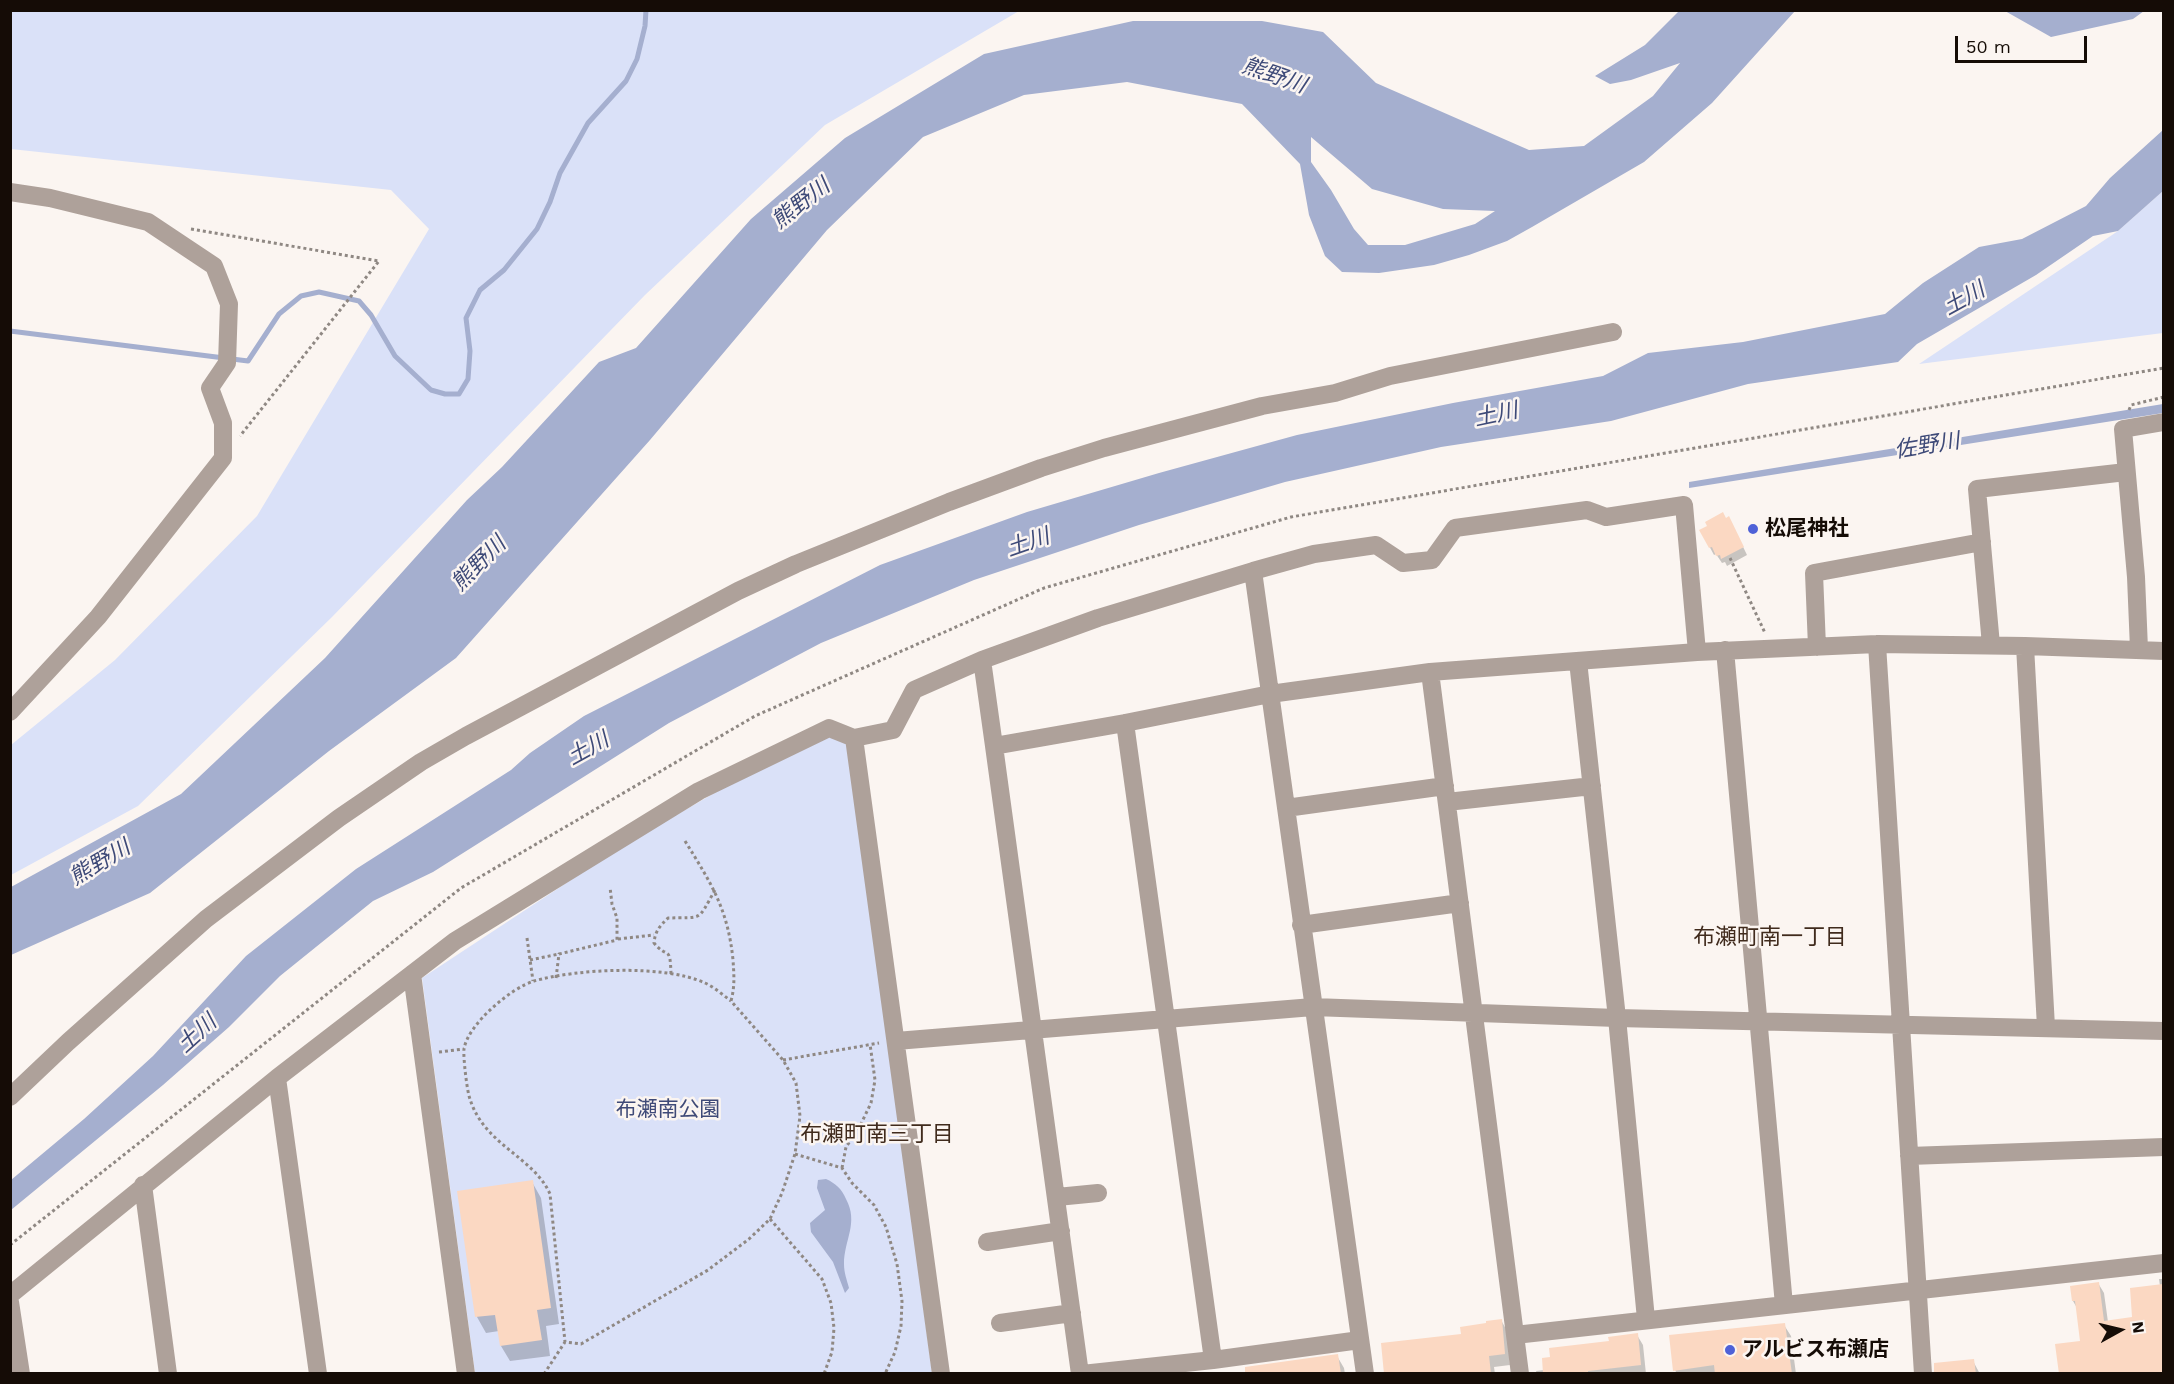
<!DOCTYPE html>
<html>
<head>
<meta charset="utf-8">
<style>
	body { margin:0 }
	#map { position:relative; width:2174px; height:1384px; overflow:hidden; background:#fbf5f1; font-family:"Work Sans",sans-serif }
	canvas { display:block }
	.frame { position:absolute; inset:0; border:12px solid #150c06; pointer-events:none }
	.north { position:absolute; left:2090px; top:1300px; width:60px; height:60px; -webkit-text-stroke:4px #fbf5f1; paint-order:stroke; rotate:82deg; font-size:16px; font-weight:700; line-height:24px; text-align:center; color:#150c06 }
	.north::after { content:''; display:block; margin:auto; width:21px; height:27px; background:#150c06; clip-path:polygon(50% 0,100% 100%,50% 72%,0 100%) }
	.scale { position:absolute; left:1955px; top:36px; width:132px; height:27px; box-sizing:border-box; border:3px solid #150c06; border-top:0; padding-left:8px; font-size:18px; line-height:21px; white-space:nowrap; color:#150c06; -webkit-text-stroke:4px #fbf5f1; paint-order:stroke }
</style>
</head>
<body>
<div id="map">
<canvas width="2174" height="1384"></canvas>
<div class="frame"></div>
<div class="north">N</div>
<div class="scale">50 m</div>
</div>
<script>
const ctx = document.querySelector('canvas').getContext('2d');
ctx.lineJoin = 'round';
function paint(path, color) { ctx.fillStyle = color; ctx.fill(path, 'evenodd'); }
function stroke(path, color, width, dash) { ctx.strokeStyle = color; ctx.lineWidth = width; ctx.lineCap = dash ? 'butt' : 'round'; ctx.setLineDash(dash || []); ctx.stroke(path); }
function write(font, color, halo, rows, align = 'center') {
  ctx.font = font + ' "Work Sans","Noto Sans JP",sans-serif'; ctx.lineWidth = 5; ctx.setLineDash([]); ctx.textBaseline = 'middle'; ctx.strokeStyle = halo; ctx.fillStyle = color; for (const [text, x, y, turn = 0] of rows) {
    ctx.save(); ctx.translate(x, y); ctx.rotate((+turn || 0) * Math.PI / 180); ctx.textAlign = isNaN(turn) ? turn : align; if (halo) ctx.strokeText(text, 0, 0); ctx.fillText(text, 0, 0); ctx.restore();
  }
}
paint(new Path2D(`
	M11,10h1008v1l-194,114 -180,170 -313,322 -194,189 -127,69v-130l104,-85 142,-144 172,-287 -38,-39 -380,-41z
	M2163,191v142l-244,31 199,-133z
	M829,734l13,6 7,7 83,626h-457l-53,-395 199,-131 116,-67z`), '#dae1f8');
paint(new Path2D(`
	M1680,10l115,1 -83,92 -68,59 -112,65 -25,14 -38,14 -35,10 -55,8 -37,-1 -17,-16 -16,-41 -9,-51 -58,-60 -115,-22 -103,13 -101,42 -96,93 -177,210 -194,218 -127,93 -179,142 -139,62v-68l170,-93 144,-136 142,-158 35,-33 97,-105 37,-14 115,-129 94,-81 139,-84 149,-33h129l61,11 53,51 153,67 55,-4 69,-50 27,-33 -49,17 -21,4 -15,-8 50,-31zM1311,137l61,52 71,20 52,2 -20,13 -70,21h-37l-14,-16 -23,-39 -20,-28z
	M2005,11h139l-11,8 -82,18z
	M2163,130v61l-45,40 -25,5 -57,39 -119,69 -19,18 -150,22 -137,37 -170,26 -156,35 -146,43 -165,55 -153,63 -152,80 -236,149 -60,29 -93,75 -51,51 -66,58 -152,125v-30l73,-61 69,-63 93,-100 110,-87 155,-99 19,-17 54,-37 296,-151 147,-53 132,-39 138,-38 156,-32 150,-27 45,-23 95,-11 142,-28 38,-31 56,-36 43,-8 64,-33 24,-28z
	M2163,404v9l-474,75v-6z
	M826,1179c9,4 16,10 20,20 13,24 -2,41 -2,65 0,9 3,16 5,24l-4,5 -12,-31 -22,-30 -1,-9 15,-13 -8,-22 1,-8z`), '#a5afcf');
paint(new Path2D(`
	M1726,520l7,6 14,29 -20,11 -2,-4 -3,1 -6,-9 -2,1 -13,-24z
	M532,1182l9,16 18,126 -13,2 4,30 -40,5 -9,-15 -2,-15 -13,2 -9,-16 -18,-125z
	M2159,1279h5v95h-104l22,-32 -5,-34 -4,-7 -1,-14 26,-4 6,10 4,29 26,-3 26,-33z
	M1501,1320l6,11 3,34 -16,2 1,7h-109l76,-39z
	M1784,1325l7,11 5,38h-119l-2,-4z
	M1637,1335l6,10 3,29h-109l-1,-3 8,-1 66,-28z
	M1337,1356l7,12 1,6h-89z
	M1973,1361l7,13h-41z`), '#0003');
stroke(new Path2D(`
	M10,331l238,30 31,-47 22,-18 18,-4 40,9 12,14 24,41 36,34 14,4h14l9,-15 2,-28 -4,-33 14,-28 24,-20 33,-41 13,-27 10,-29 28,-50 38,-42 11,-22 8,-33 1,-16`), '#a5afcf', 5);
paint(new Path2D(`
	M1723,512l3,6 3,-2 15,31 -23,12 -1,-4 -4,1 -4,-9 -3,1 -10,-18 8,-4 -2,-4z
	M533,1180l18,128 -14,2 5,30 -42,6 -5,-31 -20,2 -18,-126z
	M2099,1282l5,39 28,-4 -2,-29 33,-4v88l-104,2 -4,-30 25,-3 -5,-40h-3l-2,-15z
	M1502,1319l3,35 -16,2 2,18h-107l-3,-31 80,-9 -1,-7 26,-4v-2z
	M1785,1323l7,51h-77l-1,-9 -41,6 -4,-36z
	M1638,1333l3,32 -53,6v3h-45l-1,-16 8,-1 -1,-9 60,-7 -1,-4z
	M1338,1354l3,20h-96v-7z
	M1974,1359l2,15h-42v-11z`), '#fbd8c2');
stroke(new Path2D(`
	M191,229l188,32 -139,175
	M2129,410l2,-5 33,-8
	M1730,558l35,75
	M685,841c26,42 43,68 48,119 1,15 2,26 -2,41l52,59 13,23 4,33 -5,38 -13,39 -12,26 -21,20 -41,31 -127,74 -16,-2 -15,-148c-16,-37 -66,-49 -80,-95 -3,-7 -7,-43 -6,-50 4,-25 47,-61 70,-68 42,-12 130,-17 171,2 9,4 18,12 26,18
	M527,938l6,43
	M618,939l36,-4
	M530,960l29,-6
	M671,974c-1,-30 -3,-14 -17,-31 1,-12 6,-17 14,-25 36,-1 29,4 47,-28
	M556,978l3,-24 58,-14v-22l-5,-14 -2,-17
	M439,1052l25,-3
	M783,1060l96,-17
	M795,1154l47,14 10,15 22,22 12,22 11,37 5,37 -1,25 -6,26 -10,22
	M842,1168l4,-21 13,-19 12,-25 4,-23 -5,-36
	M770,1219l52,60 9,24 3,25 -2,24 -8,22
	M10,1245l451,-357 294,-172 289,-128 247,-71 873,-149
	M544,1374l21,-32`), '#8f8883', 3, [3, 3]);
stroke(new Path2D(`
	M10,192l40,6 98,24 66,44 15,38 -2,59 -17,25 13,35v35l-125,159 -88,95
	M1253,571l112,803
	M1877,644l46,730
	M1991,645l-14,-156 149,-17
	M2025,646l21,381
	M1817,647l-3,-74 168,-31
	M2139,649l-3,-72 -13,-148 41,-7
	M1725,650l59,655
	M982,660l12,86 131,-23 145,-29 160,-22 267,-20 180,-8 148,2 139,5
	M1578,661l39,357 29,301
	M1430,672l90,702
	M1125,723l88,637
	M854,738l87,636
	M994,746l86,628
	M1447,802l145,-16
	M1286,808l159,-22
	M1301,925l159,-22
	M412,974l54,400
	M896,1041l417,-34 304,11 547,13
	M277,1078l41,296
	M10,1097l58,-55 138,-123 133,-101 82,-56 45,-26 272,-145 58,-27 153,-62 92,-34 63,-20 158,-42 73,-13 55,-17 223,-44
	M1909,1156l255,-9
	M143,1185l25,189
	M1057,1197l41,-4
	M987,1242l74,-11
	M10,1295l267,-217 178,-137 244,-150 130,-63 25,10 39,-8 21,-40 68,-30 116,-42 155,-47 61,-17 62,-9 27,18 29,-3 23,-32 132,-18 19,7 78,-12 13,147
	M10,1302l11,72
	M1000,1323l72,-10
	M1515,1335l649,-72
	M1082,1374l131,-14 147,-20`), '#aea19a', 18);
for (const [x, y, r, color] of [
	[1753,529,6,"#4e61d7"],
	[1730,1350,6,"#4e61d7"]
]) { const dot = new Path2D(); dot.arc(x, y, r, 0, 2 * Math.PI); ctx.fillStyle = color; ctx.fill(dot); stroke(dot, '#fbf5f1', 2); }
write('bold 21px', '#150c06', '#fbf5f1', [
	["松尾神社",1765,529],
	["アルビス布瀬店",1742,1350]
], 'left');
write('21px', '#3f4a78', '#fbf5f1', [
	["布瀬南公園",668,1110]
]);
write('italic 22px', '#3e4a78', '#fbf5f1', [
	["熊野川",1274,76,19],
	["熊野川",801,204,-38],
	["土川",1964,299,-29],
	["土川",1496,415,-12],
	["佐野川",1927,446,-9],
	["土川",1028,543,-19],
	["熊野川",479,564,-45],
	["土川",588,749,-29],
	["熊野川",100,863,-31],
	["土川",197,1034,-42]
]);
write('22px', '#402b1d', '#fbf5f1', [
	["布瀬町南一丁目",1770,938],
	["布瀬町南三丁目",877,1135]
]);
</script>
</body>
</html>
